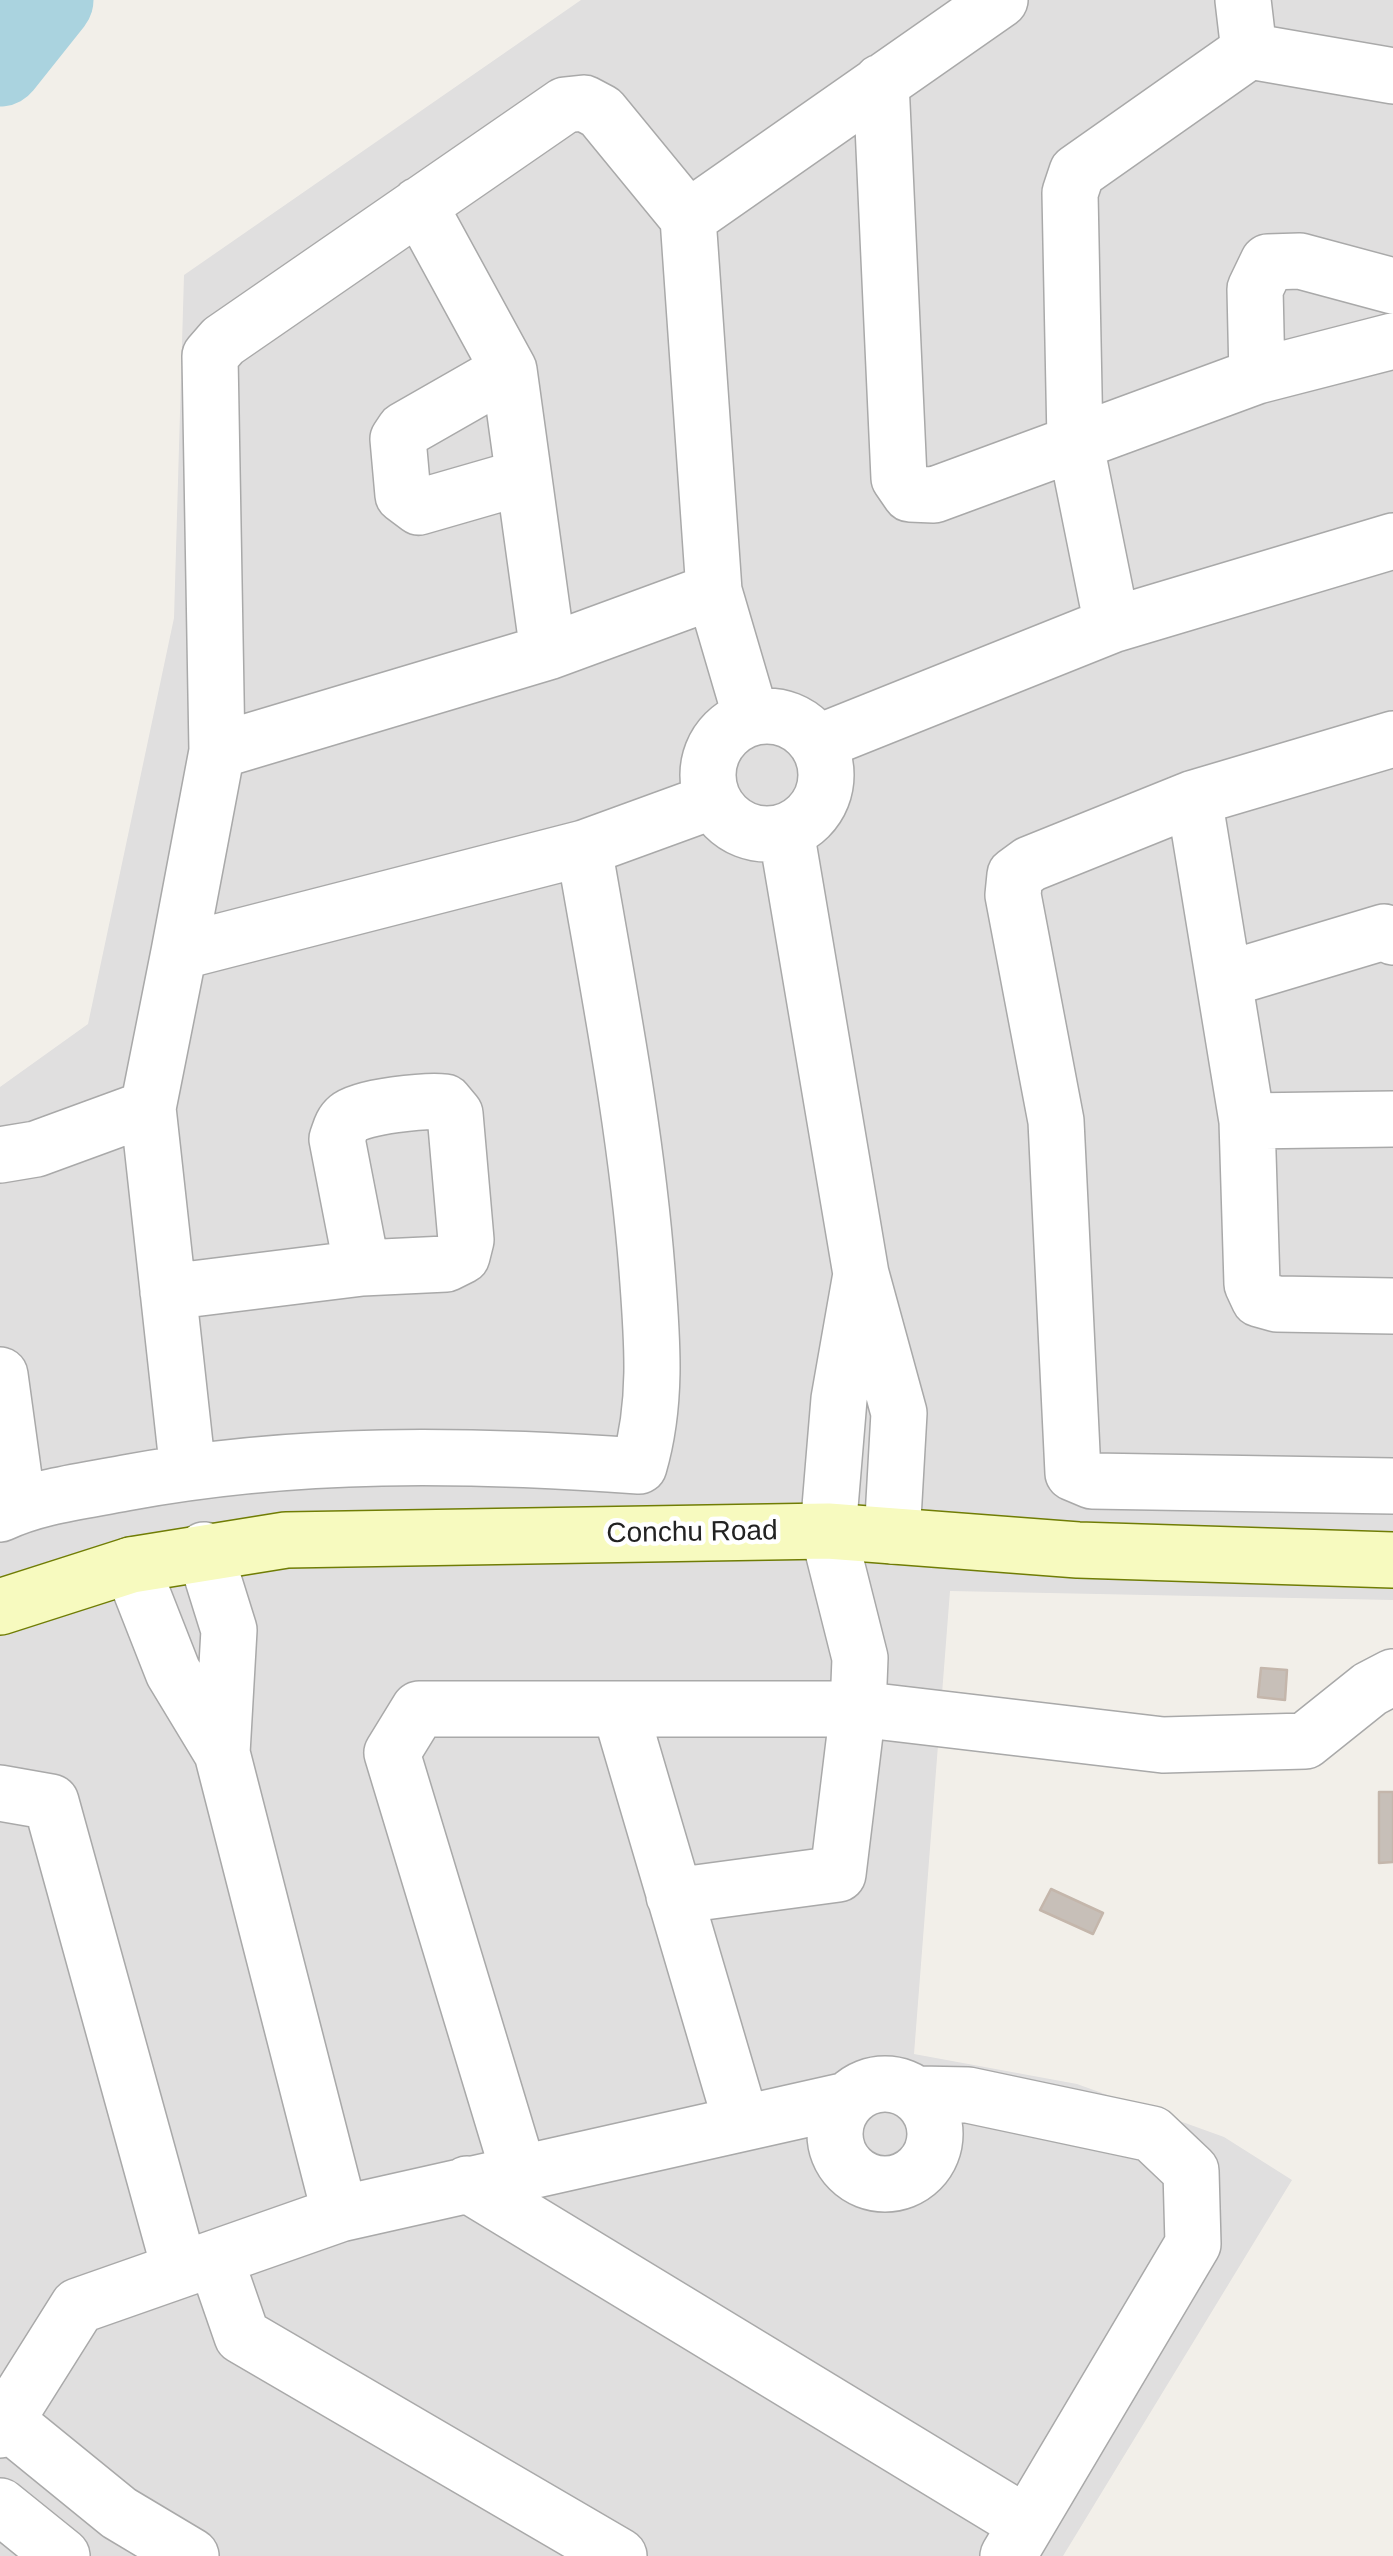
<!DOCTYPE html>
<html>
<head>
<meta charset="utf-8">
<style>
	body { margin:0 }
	canvas { display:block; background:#f2efe9 }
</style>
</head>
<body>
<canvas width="1393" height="2556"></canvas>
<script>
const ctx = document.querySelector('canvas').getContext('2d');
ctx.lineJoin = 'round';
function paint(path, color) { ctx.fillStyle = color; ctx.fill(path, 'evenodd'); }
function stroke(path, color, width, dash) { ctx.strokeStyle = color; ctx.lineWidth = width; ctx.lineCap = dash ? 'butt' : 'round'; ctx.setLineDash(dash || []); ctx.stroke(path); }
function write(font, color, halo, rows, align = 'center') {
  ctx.font = font + ' Helvetica,sans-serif'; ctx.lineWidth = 9; ctx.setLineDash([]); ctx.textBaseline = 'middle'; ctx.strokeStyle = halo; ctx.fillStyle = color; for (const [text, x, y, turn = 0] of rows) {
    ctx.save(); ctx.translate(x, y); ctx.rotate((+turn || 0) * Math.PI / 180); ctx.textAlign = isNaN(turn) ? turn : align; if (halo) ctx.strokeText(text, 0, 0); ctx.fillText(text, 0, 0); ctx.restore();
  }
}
paint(new Path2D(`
	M581,0h812v1600l-443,-9 -36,463 163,30 147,53 68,43 -229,376h-1063v-1469l88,-63 86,-406 10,-343z`), '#e0dfdf');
stroke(new Path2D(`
	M0,64l51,-64`), '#aad3df', 85);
const building = new Path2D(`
	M1261,1668l26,2 -2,30 -27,-3z
	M1379,1792h14v70l-14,1z
	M1051,1889l52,24 -10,21 -53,-24z`);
paint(building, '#c7bfb8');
stroke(building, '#c4b6ab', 2.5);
const street = new Path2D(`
	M1243,0l6,51
	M881,82l18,396 11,16 24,1 323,-119 136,-35
	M419,205l90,165 39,282
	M688,218l312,-218
	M509,370l-105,60 -6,9 5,56 16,12 104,-30
	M1257,376l-2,-87 13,-27 32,-1 93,25
	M1112,625l281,-84
	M708 775a59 59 0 1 1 118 0a59 59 0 1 1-118 0Z
	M1393,739l-199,59 -164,66 -15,11 -2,20 43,226 17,352 19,8 301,5
	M817,743l295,-118 -37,-184 -5,-248 7,-21 172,-121 144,25
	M217,751l331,-99 166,-61
	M1194,798l53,323 5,163 7,15 18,5 116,2
	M786,831l75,443 38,139 -7,123
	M179,952l38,-201 -7,-395 13,-15 342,-236 19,-2 17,9 87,106 26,373 37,126
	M1224,980l160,-48 9,5
	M148,1108l40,364
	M1247,1121l146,-2
	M0,1155l36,-6 112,-41 31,-156 405,-104 129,-47
	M168,1292l194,-24 84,-4 16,-8 4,-16 -11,-126 -10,-12c-18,-2 -83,4 -97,16 -7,6 -8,13 -11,21l25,129
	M0,1375l18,131
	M0,1514c38,-18 84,-23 125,-31 172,-32 341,-29 514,-17 19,-65 13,-129 8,-196 -11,-142 -39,-282 -63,-422
	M204,1550l25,80 -7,123
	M131,1565l42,107 49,81 118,461
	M620,1710l121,411
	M0,1793l51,9 129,468
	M674,1896l164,-22 20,-165 2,-51 -32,-127 11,-132 22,-125
	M835 2134a50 50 0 1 1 100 0a50 50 0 1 1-100 0Z
	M918,2094l50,1 184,39 39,37 2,73 -185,312
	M519,2173l-127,-420 27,-44h439l305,36 142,-4 65,-52 23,-12
	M467,2184l560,340
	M215,2258l27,78 377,220
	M6,2421l113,92 72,43
	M0,2430l78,-124 262,-92 507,-114
	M0,2506l62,50`);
const secondary = new Path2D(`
	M0,1607l131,-42 155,-25 542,-9 250,19 315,10`);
stroke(street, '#a9a9a9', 58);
stroke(secondary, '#707d05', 58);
stroke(street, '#fff', 55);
stroke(secondary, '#f7fabf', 55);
write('28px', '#222', '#fff', [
	["Conchu Road",692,1533,-1]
]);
</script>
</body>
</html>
